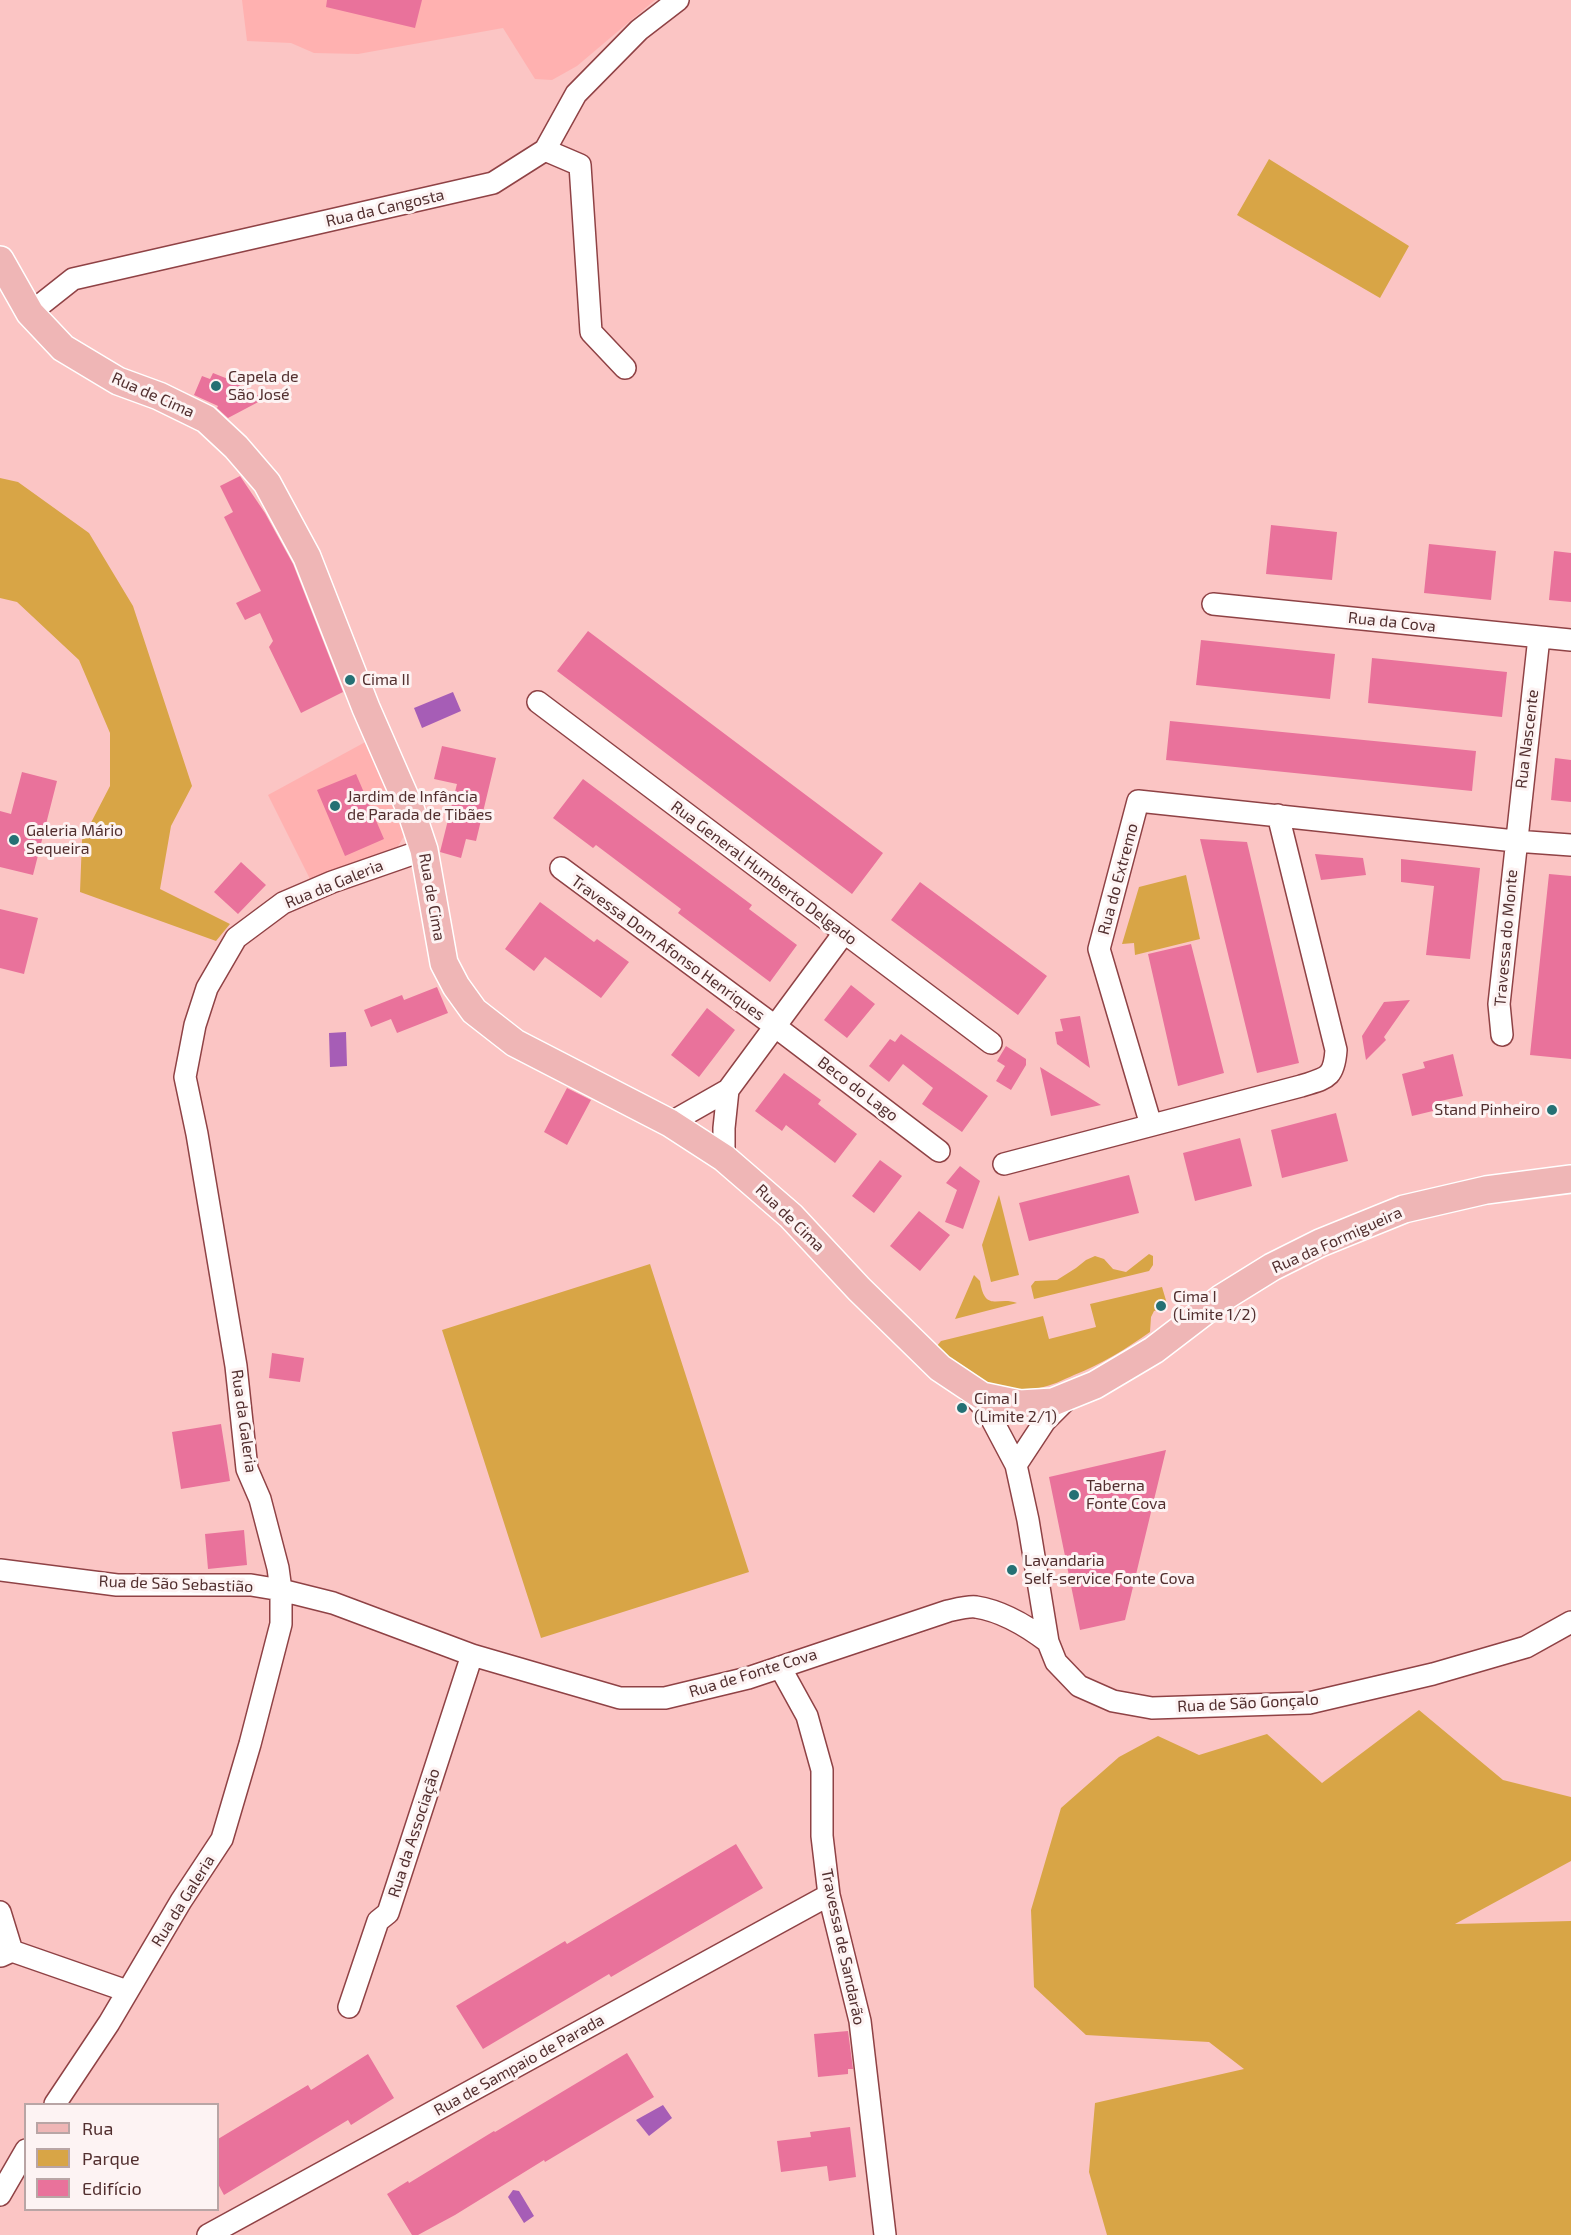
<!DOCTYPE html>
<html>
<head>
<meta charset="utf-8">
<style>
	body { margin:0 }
	#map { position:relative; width:1571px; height:2235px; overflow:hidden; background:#fbc5c4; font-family:"Exo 2",sans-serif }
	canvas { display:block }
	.legend { position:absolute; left:24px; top:2103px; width:195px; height:108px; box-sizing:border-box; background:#fdf3f3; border:2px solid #b9a5a5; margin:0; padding:8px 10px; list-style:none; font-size:18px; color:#522f2f }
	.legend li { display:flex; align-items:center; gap:12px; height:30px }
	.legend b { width:30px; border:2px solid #b9a5a5 }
</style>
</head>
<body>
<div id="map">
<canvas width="1571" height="2235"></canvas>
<ul class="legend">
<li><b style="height:8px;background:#efb6b6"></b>Rua</li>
<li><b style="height:16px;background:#d8a546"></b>Parque</li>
<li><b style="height:16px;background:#e9729b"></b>Edifício</li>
</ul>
</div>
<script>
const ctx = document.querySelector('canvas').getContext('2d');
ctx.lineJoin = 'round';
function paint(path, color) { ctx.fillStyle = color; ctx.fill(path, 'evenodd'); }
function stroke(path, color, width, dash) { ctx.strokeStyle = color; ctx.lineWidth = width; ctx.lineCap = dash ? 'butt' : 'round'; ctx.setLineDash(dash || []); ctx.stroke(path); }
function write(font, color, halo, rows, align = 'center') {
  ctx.font = font + ' "Exo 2",sans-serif'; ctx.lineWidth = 6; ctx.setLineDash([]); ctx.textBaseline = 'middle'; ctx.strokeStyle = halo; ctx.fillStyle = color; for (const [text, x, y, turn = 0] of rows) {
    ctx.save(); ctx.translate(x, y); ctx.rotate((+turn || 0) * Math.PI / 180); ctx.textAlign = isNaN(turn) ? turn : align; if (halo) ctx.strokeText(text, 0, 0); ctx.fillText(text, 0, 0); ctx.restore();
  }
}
paint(new Path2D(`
	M242,0h413l-78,66 -25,14 -17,-1 -32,-51 -145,26 -44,-1 -23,-10 -44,-2z
	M369,740l35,87v9l-7,12 -86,33 -43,-86z`), '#ffb1b0');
paint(new Path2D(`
	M1269,159l140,87 -29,52 -143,-83z
	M0,478l18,4 71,51 44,73 59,180 -21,40 -11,63 70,35 -14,17 -136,-49 2,-52 28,-54v-53l-31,-73 -62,-58 -17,-4z
	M1186,875l14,64 -65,16 -1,-12 -12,1 17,-57z
	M999,1195l20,80 -28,7 -9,-37z
	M1149,1254l4,2v9l-4,6 -115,28 -3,-13 4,-5 22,-1 19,-12 10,-8 9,-4 9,3 9,10 13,3z
	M650,1264l99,308 -208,66 -99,-308z
	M974,1275l6,6c5,32 18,15 37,22l-62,16z
	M1162,1287l6,20 -14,4 -3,6 -1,15c-24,17 -48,32 -76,43 -11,5 -23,11 -35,13 -39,6 -76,-13 -103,-41l5,-6 102,-25 6,23 47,-12 -6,-23z
	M1419,1710l84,70 68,17v64l-116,63 116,-3v314h-464l-18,-63 6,-69 149,-34 -35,-27 -123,-7 -52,-48 -3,-77 30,-102 58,-51 39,-21 41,19 68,-21 55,49z`), '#d8a546');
paint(new Path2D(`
	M453,692l8,19 -39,17 -8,-20z
	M346,1032l1,34 -17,1 -1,-34z
	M663,2105l9,13 -23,18 -13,-16z
	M513,2190l6,1 15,25 -10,7 -16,-26z`), '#a65db6');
paint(new Path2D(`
	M327,0h95l-7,28 -89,-21z
	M213,373l15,6 36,20 -36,19 -11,-10 1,-2 -24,-11 8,-19 8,3z
	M240,476l25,37 28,51 50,128 -42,21 -32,-66 4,-6 -13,-28 -15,7 -9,-17 25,-12 -37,-74 9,-5 -13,-26z
	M1271,525l66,7 -5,48 -66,-6z
	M1429,544l67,7 -5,49 -67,-7z
	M1554,551l17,2v49l-22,-2z
	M588,631l295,222 -31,41 -295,-223z
	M1201,640l134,14 -5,45 -134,-14z
	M1372,658l135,14 -5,45 -134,-14z
	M1170,721l306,30 -4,40 -306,-31z
	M442,746l54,12 -20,83 -10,-2 -5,19 -21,-6 17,-68 -23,-5z
	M1555,758l16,2v42l-20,-2z
	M22,772l35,9 -24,94 -33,-8v-56l11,3z
	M356,774l28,65 -39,17 -28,-66z
	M583,779l169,126 -3,4 48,36 -27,37 -92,-69 3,-4 -85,-64 -3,3 -40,-30z
	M1200,839l47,3 52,221 -42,10z
	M1315,854l48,4 3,17 -45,5z
	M1401,859l79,9 -10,91 -44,-4 8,-69 -33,-4z
	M241,862l25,23 -28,29 -24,-22z
	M1549,874l22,2v183l-41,-4z
	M920,882l127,94 -29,39 -127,-95z
	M540,902l54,40 3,-3 32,23 -28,36 -56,-41 -11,14 -29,-22z
	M0,909l38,9 -14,56 -24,-6z
	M1191,944l33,129 -46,13 -30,-132z
	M851,985l24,19 -28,34 -23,-18z
	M437,987l11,26 -51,20 -6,-14 -20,8 -7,-17 38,-15 2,5z
	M1410,1000l-26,37 2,3 -20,20 -4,-24 22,-34z
	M707,1008l28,22 -36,47 -28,-22z
	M1080,1016l10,52 -33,-24 -2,-12 8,-1 -3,-12z
	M901,1034l87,62 -26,36 -40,-28 11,-16 -30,-24 -14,18 -20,-16 21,-27 5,3z
	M1006,1046l20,13v6l-15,25 -15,-9 9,-15 -8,-5z
	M1453,1054l10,42 -27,6 1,8 -25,6 -10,-42 23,-6 -2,-6z
	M1040,1067l29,18 32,20 -50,11z
	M784,1073l37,27 -3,4 39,30 -22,29 -49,-38 -4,6 -27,-20z
	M567,1088l24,12 -24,45 -23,-13z
	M1336,1113l12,48 -66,17 -11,-48z
	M1240,1138l12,48 -57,15 -12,-48z
	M880,1160l22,16 -28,37 -22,-17z
	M960,1166l20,15 -17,48 -18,-7 12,-32 -11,-7z
	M1129,1175l10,38 -110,28 -10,-38z
	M919,1211l31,24 -30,36 -30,-25z
	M272,1353l32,5 -4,24 -31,-4z
	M221,1424l9,57 -49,8 -9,-57z
	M1166,1450l-41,170 -45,10 -31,-153z
	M244,1530l3,35 -39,4 -3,-35z
	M736,1844l27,44 -152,89 -2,-3 -126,75 -27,-43 109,-65 2,3z
	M848,2031l5,38h-5v5l-30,3 -4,-43z
	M627,2053l27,44 -109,65 -1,-2 -89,55 -37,20h-6l-25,-41 21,-13 1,2 85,-52 1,1z
	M368,2054l26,44 -43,27 -3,-5 -124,75 -6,-11v-45l90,-54 3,5z
	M850,2127l6,50 -27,4 -2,-15 -46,6 -4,-31 34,-4 -1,-5z`), '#e9729b');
const minor = new Path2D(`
	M545,150l35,15 11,167 34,36
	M30,313l43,-34 420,-96 52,-33 31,-56 63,-64 39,-30
	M1213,604l358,36
	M538,702l453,341
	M561,868l215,159 163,124
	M1502,1035l-3,-31 40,-367
	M670,1123l58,-33
	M1151,1125l-52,-176 39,-148 377,40 56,4
	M724,1158v-30l4,-38 116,-157
	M1004,1164l297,-78c25,-8 33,-7 35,-36l-58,-235
	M1016,1465l29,-44 26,-26
	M0,1570l117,15h134l30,5 52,13 139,52 148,43h45l83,-20 200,-67c9,-2 20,-5 28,-4 26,4 51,19 72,35l-20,-122 -12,-55 -28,-53 -19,-21
	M1048,1642l8,20 23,24 34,15 39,7 157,-5 124,-29 93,-27 45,-25
	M780,1667l27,49 15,54v66l7,59 31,126 25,214
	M0,1912l12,39 -11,5
	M12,1951l115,40
	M349,2007l29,-86 10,-8 84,-258
	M55,2104l54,-81 72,-122 41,-62 28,-95 31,-120v-34l-3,-22 -18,-69 -13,-30 -11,-103 -39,-232 -12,-57 10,-52 12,-37 29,-50 47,-35 49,-21 92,-32
	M0,2195l26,-45
	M208,2235l621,-340`);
const major = new Path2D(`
	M0,260l30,53 33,35 55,33 41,15 47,23 30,28 31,36 40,74 59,151 45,103 13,39 20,113 12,23 18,25 41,32 155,80 54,35 67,58 68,73 81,79 42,28 38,8 33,-2 42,-17 59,-35 68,-52 50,-31 48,-24 84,-34 82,-19 85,-11`);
stroke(minor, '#8f4245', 24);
stroke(major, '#fff', 30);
stroke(minor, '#fff', 21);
stroke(major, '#efb6b6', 27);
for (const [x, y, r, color] of [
	[216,386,6,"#257074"],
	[350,680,6,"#257074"],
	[335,806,6,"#257074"],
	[14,840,6,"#257074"],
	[1552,1110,6,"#257074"],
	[1161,1306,6,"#257074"],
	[962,1408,6,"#257074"],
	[1074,1495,6,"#257074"],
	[1012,1570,6,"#257074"]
]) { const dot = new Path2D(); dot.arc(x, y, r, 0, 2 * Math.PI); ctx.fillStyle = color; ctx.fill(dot); stroke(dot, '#fdf3f3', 2); }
write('16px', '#522f2f', '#fdf3f3', [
	["Rua da Cangosta",385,208,-13],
	["Rua de Cima",153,395,24],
	["Rua da Cova",1392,622,6],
	["Rua Nascente",1527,739,-83],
	["Rua General Humberto Delgado",764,873,37],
	["Rua do Extremo",1118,879,-75],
	["Rua da Galeria",334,884,-22],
	["Rua de Cima",432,897,80],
	["Travessa do Monte",1506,938,-85],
	["Travessa Dom Afonso Henriques",668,948,36],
	["Beco do Lago",858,1089,37],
	["Rua de Cima",790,1218,44],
	["Rua da Formigueira",1337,1240,-24],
	["Rua da Galeria",244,1421,82],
	["Rua de São Sebastião",176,1584,2],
	["Rua de Fonte Cova",753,1673,-17],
	["Rua de São Gonçalo",1248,1703,-3],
	["Rua da Associação",414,1833,-72],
	["Rua da Galeria",183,1901,-58],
	["Travessa de Sandarão",843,1947,78],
	["Rua de Sampaio de Parada",519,2065,-29]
]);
write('16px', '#522f2f', '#fdf3f3', [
	["Capela de",228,377],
	["São José",228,395],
	["Cima II",362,680],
	["Jardim de Infância",347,797],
	["de Parada de Tibães",347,815],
	["Galeria Mário",26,831],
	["Sequeira",26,849],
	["Stand Pinheiro",1540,1110,"right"],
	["Cima I",1173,1297],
	["(Limite 1/2)",1173,1315],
	["Cima I",974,1399],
	["(Limite 2/1)",974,1417],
	["Taberna",1086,1486],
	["Fonte Cova",1086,1504],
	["Lavandaria",1024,1561],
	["Self-service Fonte Cova",1024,1579]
], 'left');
</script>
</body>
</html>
